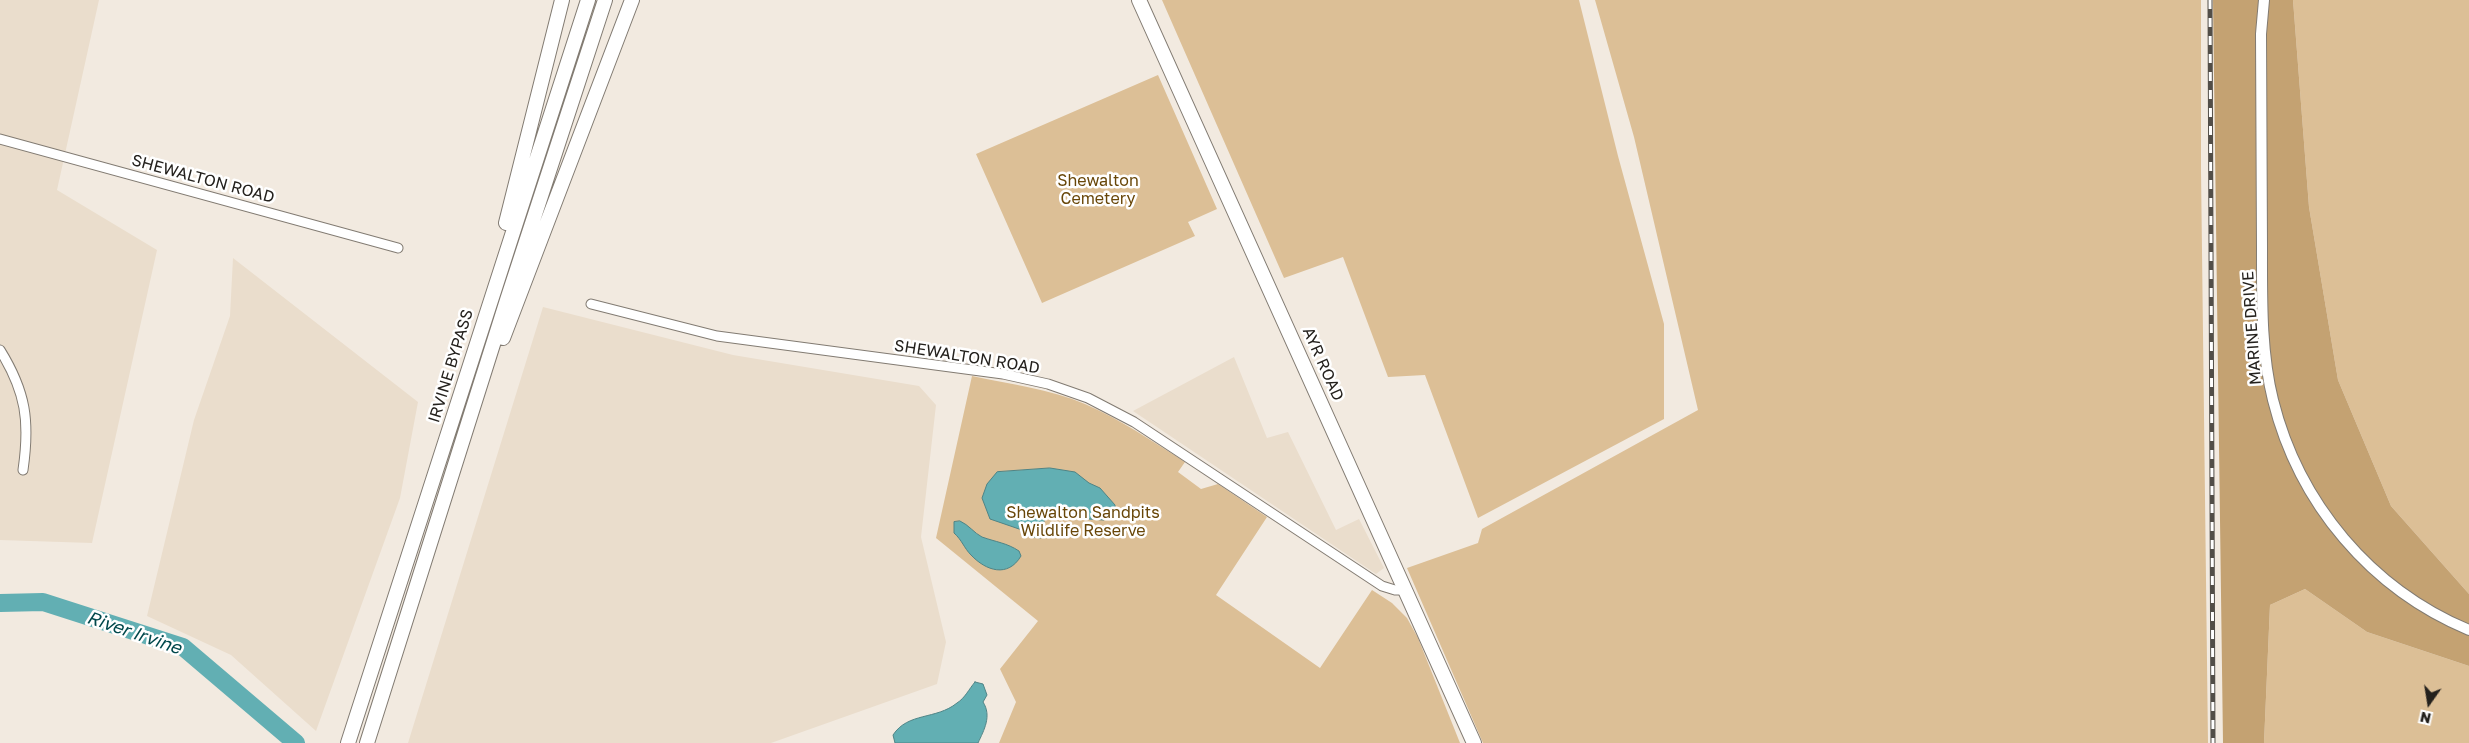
<!DOCTYPE html>
<html>
<head>
<meta charset="utf-8">
<style>
	body { margin:0 }
	#map { position:relative; width:2469px; height:743px; overflow:hidden; background:#f2eae0; font-family:"Golos Text",sans-serif }
	canvas { display:block }
	.north { position:absolute; left:2404px; top:678px; width:50px; height:50px; -webkit-text-stroke:4px #fff; paint-order:stroke; rotate:193deg; font-size:14px; font-weight:700; line-height:20px; text-align:center; color:#24211d }
	.north::after { content:''; display:block; margin:auto; width:18px; height:22px; background:#24211d; clip-path:polygon(50% 0,100% 100%,50% 72%,0 100%) }
</style>
</head>
<body>
<div id="map">
<canvas width="2469" height="743"></canvas>
<div class="north">N</div>
</div>
<script>
const ctx = document.querySelector('canvas').getContext('2d');
ctx.lineJoin = 'round';
function paint(path, color) { ctx.fillStyle = color; ctx.fill(path, 'evenodd'); }
function stroke(path, color, width, dash) { ctx.strokeStyle = color; ctx.lineWidth = width; ctx.lineCap = dash ? 'butt' : 'round'; ctx.setLineDash(dash || []); ctx.stroke(path); }
function write(font, color, halo, rows, align = 'center') {
  ctx.font = font + ' "Golos Text",sans-serif'; ctx.lineWidth = 5; ctx.setLineDash([]); ctx.textBaseline = 'middle'; ctx.strokeStyle = halo; ctx.fillStyle = color; for (const [text, x, y, turn = 0] of rows) {
    ctx.save(); ctx.translate(x, y); ctx.rotate((+turn || 0) * Math.PI / 180); ctx.textAlign = isNaN(turn) ? turn : align; if (halo) ctx.strokeText(text, 0, 0); ctx.fillText(text, 0, 0); ctx.restore();
  }
}
paint(new Path2D(`
	M0,0h99l-42,190 100,60 -65,293 -92,-3z
	M233,258l185,144 -18,96 -84,233 -85,-76 -84,-39 47,-196 36,-104z
	M543,307l190,48 186,31 17,19 -15,132 25,105 -9,42 -166,59h-363z
	M1234,357l33,81 21,-6 48,98 23,-11 25,49 -8,6 -243,-163z`), '#eaddcc');
paint(new Path2D(`
	M1162,0h417l39,156 46,168v95l-186,99 -53,-143 -37,2 -45,-120 -59,21z
	M1595,0h606v170l7,573h-725l-76,-175 71,-25 4,-14 216,-119 -64,-273z
	M2293,0h176v594l-78,-88 -53,-126 -29,-173z
	M1158,75l59,134 -29,13 7,14 -153,67 -66,-149z
	M972,376c38,8 78,13 113,28 35,15 67,37 100,58l-7,10 23,17 17,-5 49,33 -51,78 104,73 52,-78 20,13 15,15 11,20 42,105h-461l17,-41 -16,-33 38,-48 -102,-83z
	M2305,589l62,43 102,34v77h-205l6,-138z`), '#dcbf96');
paint(new Path2D(`
	M2213,0h80l16,207 29,173 53,126 78,88v72l-102,-34 -62,-43 -35,16 -6,138h-41z`), '#c4a272');
const water = new Path2D(`
	M1050,468l25,4 14,11 11,5 15,17v6l-11,9 -29,-2 -18,-11 -11,3 -5,28 -9,-1 -10,-7 -32,-11 -8,-21 5,-14 10,-12z
	M960,521c9,4 14,12 22,16 14,5 25,6 37,14l2,5c-13,22 -35,15 -50,-1 -7,-7 -9,-15 -17,-22v-11z
	M975,682l8,2 4,11 -4,7c9,14 1,28 -5,41h-83l-2,-8c15,-23 43,-15 64,-32 8,-5 12,-14 18,-21z`);
paint(water, '#62afb3');
stroke(water, '#4f8486', 1);
stroke(new Path2D(`
	M0,603l43,-1 140,45 113,96`), '#62afb3', 18);
const minor = new Path2D(`
	M0,139l398,109
	M591,304l126,32 286,38 45,10 40,14 46,24 248,164 13,4h10
	M0,350c26,42 30,71 23,120`);
const tertiary = new Path2D(`
	M2264,0l-3,34c0,72 0,144 1,215 0,50 -1,103 11,151 26,104 98,189 196,230`);
const primary = new Path2D(`
	M1139,0l335,743`);
const trunk = new Path2D(`
	M506,223l56,-223
	M503,338l129,-338
	M348,743l240,-743
	M367,743l140,-443 98,-300`);
stroke(minor, '#827b72', 11);
stroke(tertiary, '#827b72', 12);
stroke(primary, '#827b72', 16);
stroke(trunk, '#827b72', 16);
stroke(minor, '#fff', 9);
stroke(tertiary, '#fff', 10);
stroke(primary, '#fff', 14);
stroke(trunk, '#fff', 14);
const rail = new Path2D(`
	M2210,0l3,743`);
stroke(rail, '#524e48', 5);
stroke(rail, '#fff', 3, [9]);
write('16px', '#24211d', '#fff', [
	["SHEWALTON ROAD",203,179,15],
	["MARINE DRIVE",2252,328,-94],
	["SHEWALTON ROAD",967,357,9],
	["AYR ROAD",1323,364,66],
	["IRVINE BYPASS",451,366,-73]
]);
write('16px', '#684608', '#fff', [
	["Shewalton",1098,181],
	["Cemetery",1098,199],
	["Shewalton Sandpits",1083,513],
	["Wildlife Reserve",1083,531]
]);
write('italic 18px', '#00484c', '#fff', [
	["River Irvine",134,633,19]
]);
</script>
</body>
</html>
